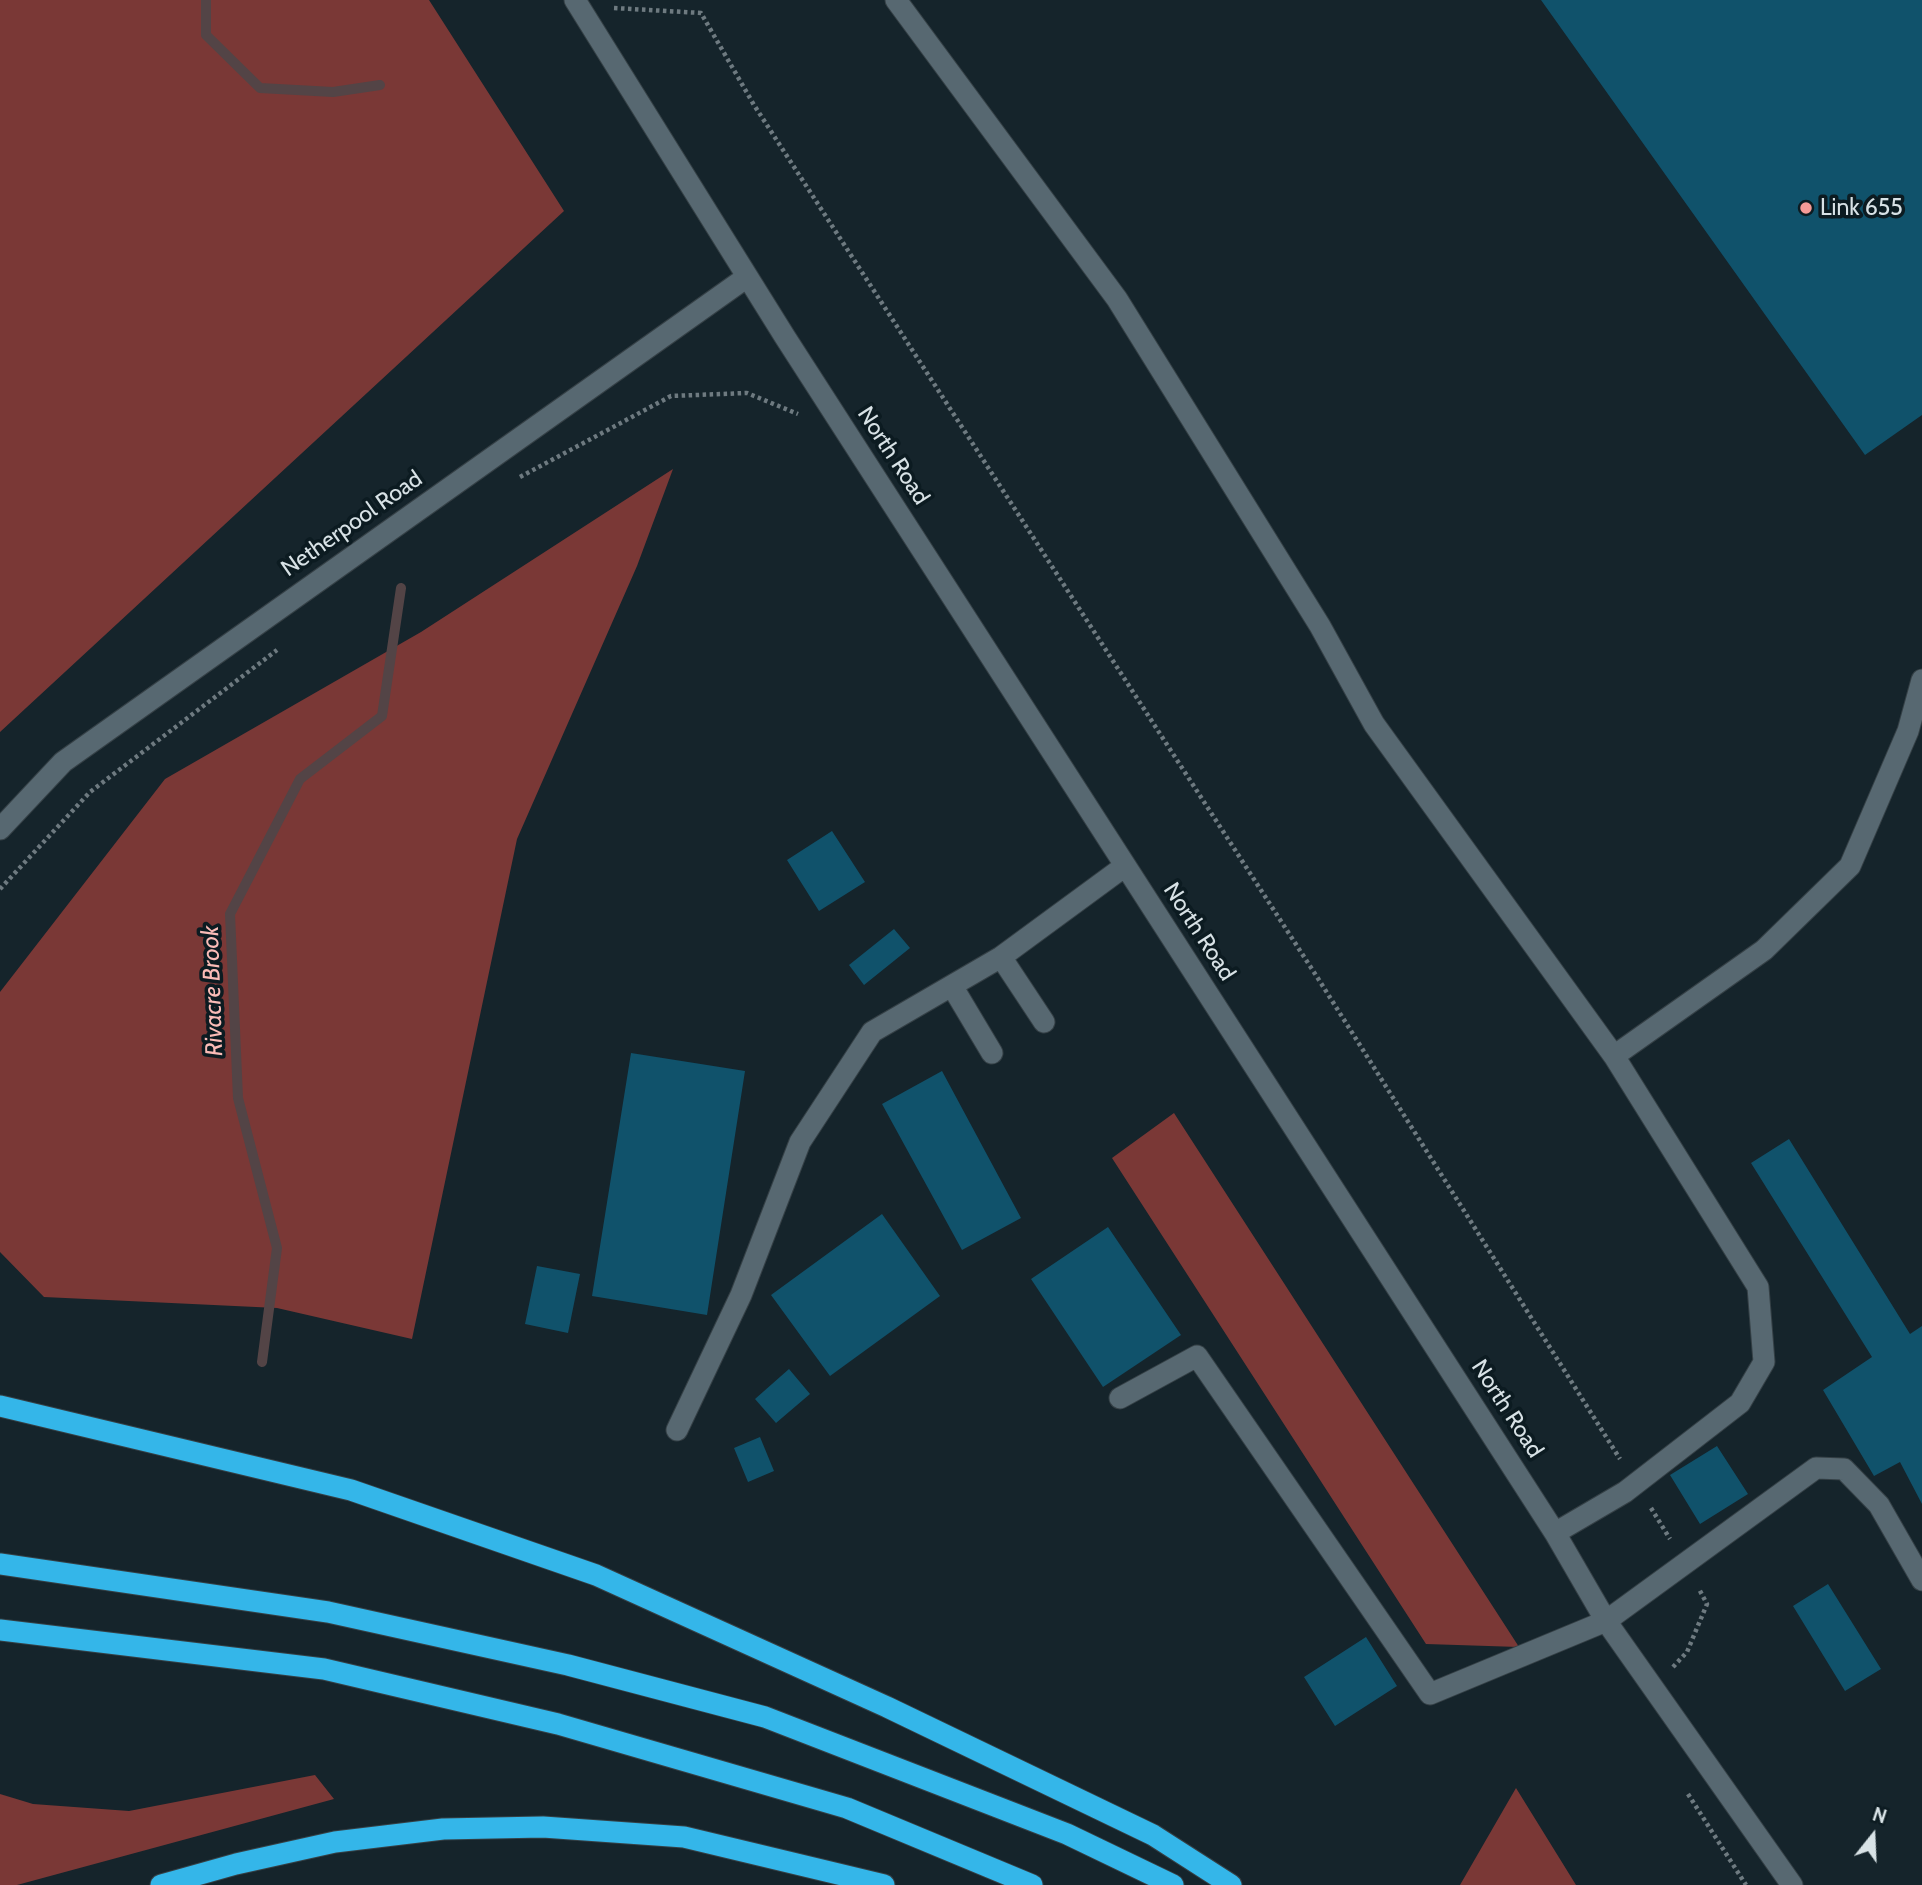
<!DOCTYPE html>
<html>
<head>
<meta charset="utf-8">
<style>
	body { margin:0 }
	#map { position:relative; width:1922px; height:1885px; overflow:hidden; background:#15242b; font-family:Cabin,sans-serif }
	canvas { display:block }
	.north { position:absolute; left:1838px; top:1801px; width:70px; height:70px; -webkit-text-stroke:5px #0c1b21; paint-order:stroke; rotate:18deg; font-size:19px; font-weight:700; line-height:28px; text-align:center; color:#d8e2e6 }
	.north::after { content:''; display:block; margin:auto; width:24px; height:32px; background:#d8e2e6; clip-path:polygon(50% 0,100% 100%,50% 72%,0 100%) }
</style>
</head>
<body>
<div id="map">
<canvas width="1922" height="1885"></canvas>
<div class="north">N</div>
</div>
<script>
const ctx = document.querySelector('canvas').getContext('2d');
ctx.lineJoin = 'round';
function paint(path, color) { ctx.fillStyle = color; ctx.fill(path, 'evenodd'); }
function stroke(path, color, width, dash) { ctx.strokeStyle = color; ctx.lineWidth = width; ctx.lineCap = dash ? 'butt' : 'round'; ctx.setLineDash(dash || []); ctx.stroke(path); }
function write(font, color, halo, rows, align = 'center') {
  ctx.font = font + ' Cabin,sans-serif'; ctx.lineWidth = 7; ctx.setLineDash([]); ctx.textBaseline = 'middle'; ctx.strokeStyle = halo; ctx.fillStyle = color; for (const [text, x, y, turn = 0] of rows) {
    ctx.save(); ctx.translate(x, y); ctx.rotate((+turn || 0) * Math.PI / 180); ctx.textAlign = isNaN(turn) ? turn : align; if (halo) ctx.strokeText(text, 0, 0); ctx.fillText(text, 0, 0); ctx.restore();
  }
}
paint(new Path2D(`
	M0,0h429l135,211 -564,521z
	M673,469l-36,97 -120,273 -105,500 -135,-31 -233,-11 -44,-45v-260l165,-213 256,-147z
	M1174,1113l345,534 -93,-3 -314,-486z
	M315,1775l19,24 -317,86h-17v-91l33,10 96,7z
	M1516,1788l60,97h-116z`), '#7a3836');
stroke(new Path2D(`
	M206,0v35l54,53 73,4 47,-7
	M262,1362l15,-114 -39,-150 -8,-184 70,-135 82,-63 19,-128`), '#534446', 10);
paint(new Path2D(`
	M1541,0h381v415l-57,40z
	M832,831l33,51 -46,29 -32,-51z
	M894,929l16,19 -46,37 -15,-20z
	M631,1053l114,18 -38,244 -115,-19z
	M942,1071l79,147 -59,32 -80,-146z
	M1789,1139l121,195 12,-8v178l-22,-42 -26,14 -51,-86 49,-33 -121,-194z
	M882,1214l58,82 -110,80 -59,-81z
	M1108,1227l73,108 -78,52 -72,-108z
	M537,1266l43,8 -12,59 -43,-9z
	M789,1369l21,25 -34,29 -21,-24z
	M760,1437l14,34 -26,11 -14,-34z
	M1717,1446l31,48 -48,30 -30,-49z
	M1828,1584l53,85 -36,22 -52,-85z
	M1366,1637l31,49 -62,40 -31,-49z`), '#10526b');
const minor = new Path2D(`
	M575,0l210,337 770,1196 51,88 186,264
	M896,0l221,299 203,327 54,98 240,332 144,231 6,75 -24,41 -115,89 -70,41
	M0,829l63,-67 684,-485
	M1001,957l43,65
	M952,986l40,67
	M1614,1056l150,-106 86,-84 58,-135 14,-51
	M1120,1398l77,-42 233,338 176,-73 210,-153 28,1 35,36 43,75
	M677,1430l64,-135 59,-153 72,-110 129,-75 124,-91`);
const highway = new Path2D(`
	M0,1406l351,84 245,85 291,132 266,128 78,50
	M0,1564l328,48 240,53 197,52 302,117 106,51
	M0,1630l324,39 234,55 289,84 185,77
	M161,1885l75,-21 99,-22 108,-13 100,-2 141,10 200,48`);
stroke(minor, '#354046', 23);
stroke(highway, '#354046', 23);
stroke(new Path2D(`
	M614,8l87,5 53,92 565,875 301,479
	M520,477l151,-81 76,-3 51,21
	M0,889l90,-97 187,-142
	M1651,1508l19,31
	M1673,1667l14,-15 20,-48 -8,-15
	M1688,1794l58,91`), '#6e7a80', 4.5, [3.5, 3.5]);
stroke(minor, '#576871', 21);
stroke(highway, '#34b6e9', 21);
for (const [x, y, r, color] of [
	[1806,208,7,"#f59b97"]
]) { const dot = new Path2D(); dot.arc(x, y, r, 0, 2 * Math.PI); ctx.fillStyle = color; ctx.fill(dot); stroke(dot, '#0c1b21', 2.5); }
write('23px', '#d8e2e6', '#0c1b21', [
	["Link 655",1820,208]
], 'left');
write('23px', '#d8e2e6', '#0c1b21', [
	["North Road",893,456,57],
	["Netherpool Road",352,524,-35],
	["North Road",1199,932,57],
	["North Road",1507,1409,57]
]);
write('italic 24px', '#fbbcb7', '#0c1b21', [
	["Rivacre Brook",213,991,-92]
]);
</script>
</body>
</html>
